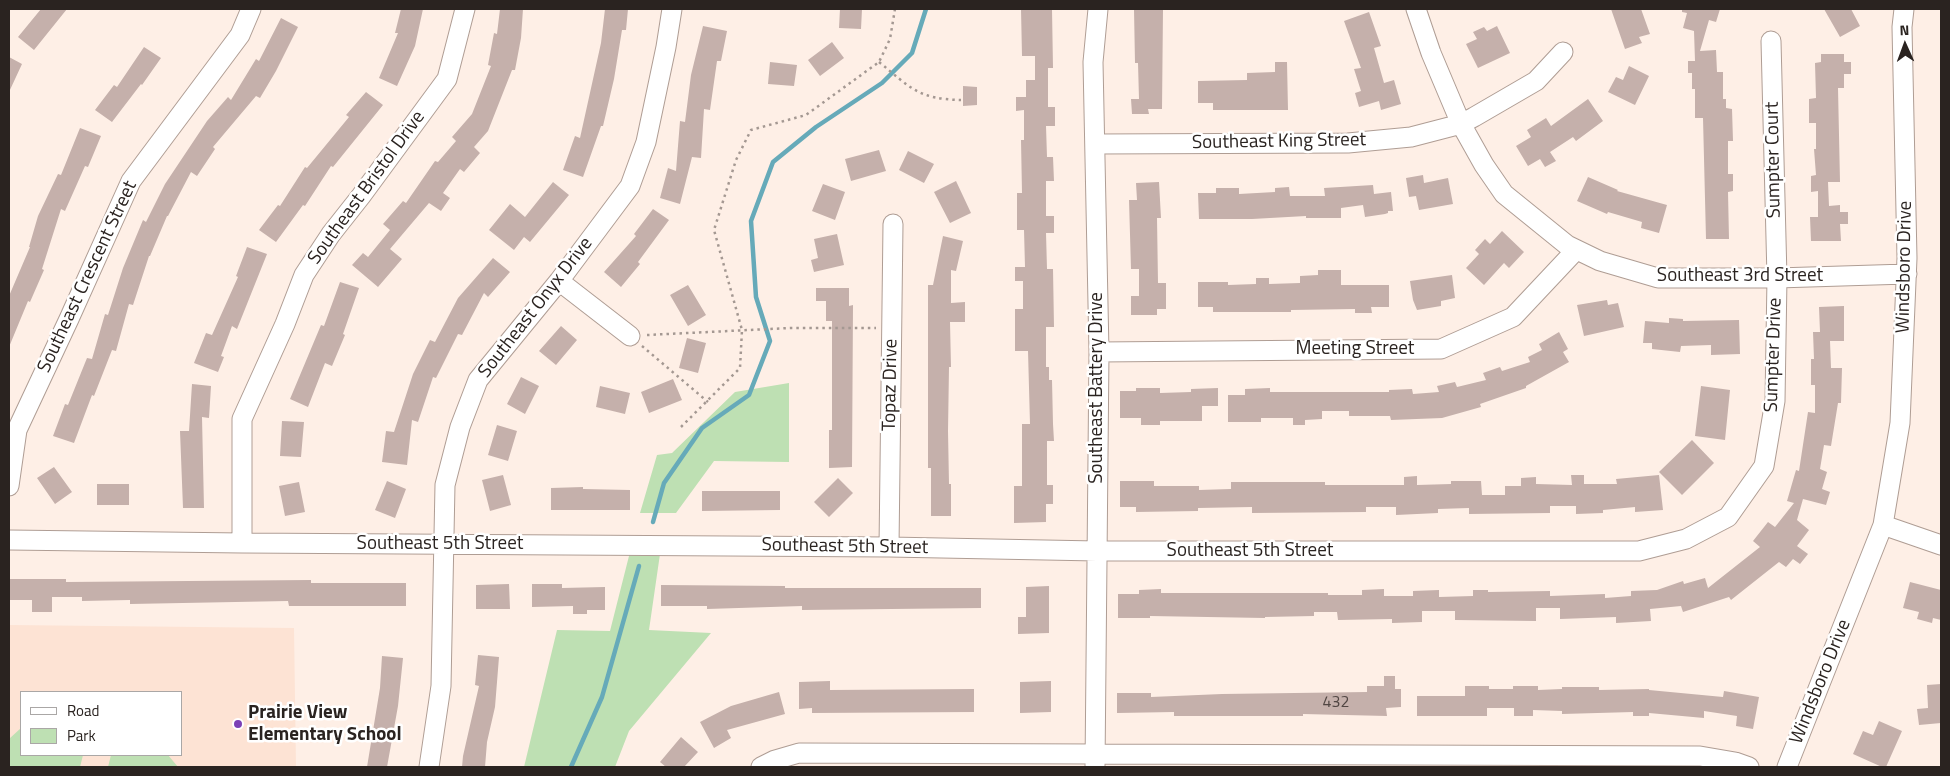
<!DOCTYPE html>
<html>
<head>
<meta charset="utf-8">
<style>
	body { margin:0 }
	#map { position:relative; width:1950px; height:776px; overflow:hidden; background:#feefe6; font-family:"Titillium Web",sans-serif }
	canvas { display:block }
	.frame { position:absolute; inset:0; border:10px solid #2a2320; pointer-events:none }
	.legend { position:absolute; left:20px; top:691px; width:162px; height:65px; box-sizing:border-box; background:#fff; border:1px solid #aaa7a6; margin:0; padding:6px 9px; list-style:none; font-size:15px; color:#2a2320 }
	.legend li { display:flex; align-items:center; gap:10px; height:25px }
	.legend b { width:25px; border:1px solid #aaa7a6 }
	.north { position:absolute; left:1880px; top:20px; width:50px; height:50px; -webkit-text-stroke:4px #fff; paint-order:stroke; rotate:358deg; font-size:14px; font-weight:700; line-height:20px; text-align:center; color:#2a2320 }
	.north::after { content:''; display:block; margin:auto; width:18px; height:22px; background:#2a2320; clip-path:polygon(50% 0,100% 100%,50% 72%,0 100%) }
</style>
</head>
<body>
<div id="map">
<canvas width="1950" height="776"></canvas>
<div class="frame"></div>
<ul class="legend">
<li><b style="height:6px;background:#fff"></b>Road</li>
<li><b style="height:14px;background:#bee0b3"></b>Park</li>
</ul>
<div class="north">N</div>
</div>
<script>
const ctx = document.querySelector('canvas').getContext('2d');
ctx.lineJoin = 'round';
function paint(path, color) { ctx.fillStyle = color; ctx.fill(path, 'evenodd'); }
function stroke(path, color, width, dash) { ctx.strokeStyle = color; ctx.lineWidth = width; ctx.lineCap = dash ? 'butt' : 'round'; ctx.setLineDash(dash || []); ctx.stroke(path); }
function write(font, color, halo, rows, align = 'center') {
  ctx.font = font + ' "Titillium Web",sans-serif'; ctx.lineWidth = 5; ctx.setLineDash([]); ctx.textBaseline = 'middle'; ctx.strokeStyle = halo; ctx.fillStyle = color; for (const [text, x, y, turn = 0] of rows) {
    ctx.save(); ctx.translate(x, y); ctx.rotate((+turn || 0) * Math.PI / 180); ctx.textAlign = isNaN(turn) ? turn : align; if (halo) ctx.strokeText(text, 0, 0); ctx.fillText(text, 0, 0); ctx.restore();
  }
}
paint(new Path2D(`
	M9,625l285,3 2,139h-287zM21,692h160v63h-160z`), '#fde3d4');
paint(new Path2D(`
	M789,383v79l-75,-1 -38,52h-36l17,-58 15,-2 63,-61z
	M630,552l30,2 -11,76 62,3 -82,98 -14,36h-91l33,-137 53,1z
	M21,728v27h62l-3,12h-71v-28z
	M111,755h57l10,12h-70z`), '#bee0b3');
stroke(new Path2D(`
	M653,522l11,-39 38,-55 47,-33 21,-54 -14,-44 -5,-76 22,-59 43,-35 66,-44 30,-30 14,-44
	M571,767l31,-70 37,-131`), '#66aab9', 4.5);
paint(new Path2D(`
	M41,9h26l-33,41 -16,-13z
	M401,9h22l-8,37 -18,40 -18,-8 19,-45h-3z
	M500,9h23l-2,29 -6,32h-3l-24,61 -14,16 6,6 -16,19 -4,-3 -17,24 7,5 -9,13 -12,-8 -39,46 12,10 -24,28 -26,-22 11,-12 5,4 22,-27 -7,-6 20,-23 3,2 29,-42 3,1 18,-21 -4,-4 20,-23 19,-48 -3,-1 6,-32 3,1z
	M605,9h23l-2,21h-4l-8,49 -11,47h-2l-18,51 -20,-7 12,-34 5,2 21,-95z
	M840,9h22l-1,20 -22,-1z
	M1021,9h31l1,59h-5v39h7v19h-9l1,31h6l1,24h-8v35h8v17h-8l1,36h6l1,58h-8v40h3v13h3l1,44 1,17h-7v44h6v19h-7v18l-32,1v-37h8v-62h8l-2,-73h-13v-42h8v-28h-8v-14h10l-1,-37h-7v-37h5l-1,-53h3v-30l-8,1v-14h10v-17h9v-24h-13z
	M1134,9h29l-1,100h-14l1,5h-17l-1,-15h8l-1,-36h-3z
	M1611,9h30l9,25 -11,3 3,6 -17,6z
	M1682,9h38l-4,13 -7,-2 -9,31 16,-1 1,22h6v27h3v9l6,1 1,32h-5v33h5v17l-5,1 1,47h-23l-3,-121h-8v-29h-3v-16h-4v-12h7l-1,-30 -11,-3 4,-15 -5,-1z
	M1824,9h27l9,17 -20,11z
	M1369,12l12,34 -7,2 10,35 10,-3 7,24 -20,6 -2,-9 -20,6 -4,-14 6,-2 -7,-22 7,-1 -17,-47z
	M281,18l17,9 -22,44 -16,27 -4,-2 -43,51 2,2 -18,27 -6,-4 -23,44h-1l-17,40h-1l-16,49 -4,-1 -13,47 -4,-1 -18,46 -2,-1 -18,48 -21,-7 12,-32 3,1 19,-47 5,1 13,-45 3,1 15,-47 20,-48 3,2 19,-38 42,-63 21,-24 3,3 25,-41 3,2z
	M703,26l24,5 -6,30h-4l-7,49 -6,-1 -3,49 -9,-1 -12,47 -20,-6 8,-30 8,3 4,-50 5,1 6,-47z
	M1497,26l13,27 -32,15 -12,-24 11,-5 -4,-7 11,-5 3,4z
	M832,42l12,16 -24,18 -12,-16z
	M144,47l17,11 -19,27 -1,-1 -29,38 -17,-12 19,-25 3,2z
	M1821,54h23v8h7v12h-7v14h-6l2,94h-12l1,24 11,-1v7h8v12h-8l1,17h-30l-1,-24h8v-26l-7,1v-16l5,-1 -2,-26h2v-26h-7v-24l7,-1 -1,-35 6,-1z
	M9,57l13,7 -13,28z
	M770,62l27,3 -3,21 -26,-2z
	M1275,62h12l1,48h-75v-7h-15v-22l49,-1v-7l28,-1z
	M1629,66l20,10 -14,29 -27,-13 8,-15 7,3z
	M963,86l14,1v18l-14,1z
	M366,92l17,13 -50,62 -2,-1 -26,40 -2,-1 -27,37 -17,-12 19,-25 2,1 25,-39 2,1 42,-51 -3,-2z
	M1588,99l15,22 -27,20 -3,-4 -23,15 6,9 -11,6 -5,-8 -12,7 -12,-20 15,-9 -4,-7 19,-12 5,8z
	M80,128l21,8 -13,31 -3,-1 -20,45 -4,-2 -19,60 2,1 -14,32 -2,-1 -19,46v-51l21,-49h-1l9,-31 20,-42 3,1z
	M879,150l7,21 -35,10 -6,-22z
	M908,151l26,13 -10,19 -25,-13z
	M1423,175l1,8 24,-5 5,26 -34,6 -3,-14 -7,1 -3,-19z
	M1588,177l30,13 -1,1 50,14 -8,28 -18,-5 1,-6 -34,-10 -1,2 -30,-13z
	M956,181l15,32 -21,10 -16,-31z
	M553,182l16,13 -39,47 -6,-5 -10,13 -25,-20 21,-26 15,13z
	M1159,182l2,36h-4l1,65h8v26h-9v6h-26v-19h8v-27h-8l-2,-69h8l-1,-17z
	M823,184l22,8 -10,28 -23,-9z
	M1373,185l1,9 17,-2 2,19h-5v2l-3,1 -20,3 -2,-12 -22,3v10h-35v-2l-54,3h-53l-1,-26h18v-5h23v6l36,-2v-4l14,-1 1,9h35l-1,-8z
	M653,209l16,11 -31,42 2,2 -19,23 -17,-15 32,-36 -2,-2z
	M1502,231l22,21 -15,16 -5,-5 -20,22 -18,-17 13,-14 -4,-4 10,-11 5,5z
	M837,234l7,31 -30,7 -3,-12 7,-2 -4,-19z
	M943,236l20,5 -7,30 -5,-1v33l14,-1v20h-15l1,45h-2l-1,64 1,53h2v32h-20v-48h-3v-183h5z
	M247,247l20,7 -30,75 -5,-3 -11,30 3,1 -6,15 -24,-9 12,-30 6,2 26,-58 -2,-1z
	M493,258l17,14 -22,25 -4,-4 -22,42 -4,-1 -22,44 -3,-1 -15,45 -6,-2 -5,45 -25,-3 4,-31 8,1 19,-58 17,-34 5,2 23,-44z
	M1318,270h23v15h48v22h-18l1,6h-17v-4l-64,1v2h-78v-5h-15v-25h30v3l28,-1v-6h13v6l31,-1v-7l18,-1z
	M1452,275l3,23 -14,3v5l-24,4 -4,-10 -3,-19z
	M340,282l19,6 -16,46 2,1 -13,31 -7,-3 -17,44 -18,-8 31,-74 3,1z
	M688,285l18,30 -18,11 -18,-31z
	M816,288h33v18l4,-1 -1,162 -23,1v-38h3v-109h-6v-20h-10z
	M1607,300l1,5 10,-2 6,24 -40,9 -7,-31z
	M1844,306v35h-14l1,27h11l-1,35h-3l-7,43 -7,-1 -4,24 7,3 -5,17 8,3 -4,13 -23,-6 -6,21 12,10 -12,16 11,8 -8,10 -7,-5 -7,8 -7,-5 -48,38 -2,-3 -46,15 -2,-6 -31,3 1,12 -35,2v-6l-56,2v-11h-24v13l-81,-1v-9h-33v11l-30,1v-4l-54,1 -1,-8h-23v4l-49,1v1l-115,-2v2h-32v-24h21v-4l22,-1v4h167v2h34v-5l22,-1v7h29v-5l26,-1v7l34,-1v-6h15v2l62,-1v5l55,-2v4l26,-2v-5l26,-1 26,-9 1,3 21,-6 3,10 52,-41 -7,-6 15,-19 7,5 19,-24 -7,-2 9,-31 3,1 9,-59 7,1v-28h-4v-26h3l-1,-27h7l-1,-25z
	M1669,318l14,1v2l56,-1 1,34 -29,1v-10l-30,1 -1,6 -28,-3v-6h-9l2,-22 24,2z
	M561,326l16,14 -21,25 -17,-14z
	M1559,332l9,17 -5,3 6,10 -43,24v2l-46,16 1,3 -39,11 -51,2 -1,-4h-41v-5h-27v8l-17,1v5h-12v-7h-32v4h-33v-27h17v-6l25,-1v4h119v-2l23,-1 1,5 26,-2 -2,-6 18,-4 2,5 29,-7 -3,-7 17,-6 2,4 28,-9 -2,-5 14,-7 -3,-6z
	M687,338l19,5 -8,30 -19,-5z
	M521,377l18,9 -14,28 -18,-10z
	M673,379l9,21 -33,13 -8,-21z
	M192,384l19,2 -2,32 -7,-1 2,91h-21l-3,-77h9z
	M600,386l30,7 -5,21 -29,-7z
	M1701,386l29,4 -5,50 -30,-4z
	M1136,388h24v5l31,-1v-3l27,-1v18h-16v15h-42v4h-19v-7h-21v-27h16z
	M282,421l22,1 -3,35 -21,-1z
	M497,425l20,6 -9,30 -20,-6z
	M1692,440l22,23 -32,32 -23,-23z
	M54,467l18,25 -17,12 -18,-26z
	M503,475l8,30 -21,6 -8,-31z
	M1571,475h13v9h33l-1,-5 43,-4 4,35 -28,2v-5l-32,3v3l-27,1v-8h-26v7l-81,1v-6l-31,1v4l-42,2v-8h-30v5l-114,1v-6l-54,1v3l-62,1v-5h-16v-26h34v5h45v4l32,-1v-7h94v3h79v-8l13,-1v9l34,-1v-3h30l1,14h23v-9h16v-8l15,-1v7l36,1z
	M838,478l15,15 -24,24 -15,-15z
	M387,481l19,8 -11,29 -20,-8z
	M299,482l6,30 -20,4 -6,-30z
	M97,484h32v21h-32z
	M583,487v2l47,1v20h-79v-22z
	M702,491h78v19l-78,1z
	M9,579h57v3l245,-2v3h95v23h-117l-1,-5 -158,3v-4l-48,1v-4h-30v15h-20v-12h-23z
	M1910,582l31,8v30l-8,-2 -1,5 -15,-4 2,-7 -16,-4z
	M509,584l1,25h-34v-24z
	M532,584h30v4l43,-1v23h-18v4h-14v-8l-41,1z
	M661,585l124,1v2h196v20l-179,2v-4l-95,3v-3h-46z
	M1049,586v47l-31,1v-17h8v-30z
	M478,655l21,2 -4,50 -8,35 -2,25h-23l1,-11 16,-70 -4,-1z
	M382,656l21,2 -5,48 -11,61h-20l13,-79z
	M1384,676h11v13h6v18l-15,1 1,8 -84,-2v2h-129v-4l-57,1v-20h34v4l71,-3 145,-2v-6h17z
	M830,681v9l144,-1v23l-162,1v-5l-13,1v-27z
	M1051,681v31l-31,1v-31z
	M1941,684v39l-22,2 -2,-16 11,-1 -1,-23z
	M1465,686h24v3h24v-3h25v4l24,-1v-2h37v3l50,-1v1l74,7 1,-6 35,6 -6,32 -17,-3 1,-10 -33,-5v7l-55,-5v3h-16v-4l-71,2v-3l-29,-1v6h-19v-8h-27v8h-70v-20h48z
	M779,692l6,22 -58,16 4,8 -17,10 -14,-26 31,-16z
	M1879,721l23,10 -16,36h-4l-29,-13 10,-23 10,4z
	M681,737l17,15 -14,15h-18l-6,-5z`), '#c5b0ab');
const street = new Path2D(`
	M1416,9l15,44 30,71 23,41 20,29 63,51 33,16 58,17h119l130,-4
	M1096,144l252,-1 63,-6 50,-13 13,-7 62,-36 27,-29
	M559,281l71,55
	M1099,352l342,-3 72,-32 63,-67
	M9,486l8,-56 52,-111 62,-138 109,-146 11,-26
	M1883,525l58,20
	M9,540l233,3 647,4 208,4h542l47,-12 42,-22 36,-51 11,-65 2,-123 -6,-237
	M242,543v-124l43,-95 19,-49 27,-41 30,-38 86,-117 18,-70
	M889,547l4,-323
	M429,767l12,-81 4,-201 15,-58 18,-47 81,-99 71,-95 16,-44 20,-95 6,-38
	M761,767l14,-7 24,-7 901,3 35,6 14,5
	M1095,767l4,-415 -6,-290 5,-53
	M1787,767l96,-242 17,-102 7,-165 -5,-231 2,-18`);
stroke(street, '#af9d94', 21);
stroke(new Path2D(`
	M879,62c32,26 39,37 82,38
	M647,335l143,-7h86
	M642,346l66,56
	M681,427l59,-59 2,-38 -28,-100 22,-70 15,-30 55,-15 73,-53 11,-23 5,-30`), '#a49892', 2.5, [2.5, 4]);
stroke(street, '#fff', 19);
for (const [x, y, r, color] of [
	[238,724,5,"#7b40b6"]
]) { const dot = new Path2D(); dot.arc(x, y, r, 0, 2 * Math.PI); ctx.fillStyle = color; ctx.fill(dot); stroke(dot, '#fff', 2); }
write('16px', '#514643', null, [
	["432",1336,703]
]);
write('19px', '#2a2320', '#fff', [
	["Southeast King Street",1279,142,-1],
	["Sumpter Court",1774,160,-91],
	["Southeast Bristol Drive",367,188,-54],
	["Windsboro Drive",1905,267,-89],
	["Southeast 3rd Street",1740,276],
	["Southeast Crescent Street",88,277,-65],
	["Southeast Onyx Drive",536,308,-52],
	["Meeting Street",1355,349],
	["Sumpter Drive",1774,355,-88],
	["Topaz Drive",891,385,-89],
	["Southeast Battery Drive",1097,388,-90],
	["Southeast 5th Street",440,544],
	["Southeast 5th Street",845,547,1],
	["Southeast 5th Street",1250,551],
	["Windsboro Drive",1821,682,-68]
]);
write('bold 19px', '#2a2320', '#fff', [
	["Prairie View",248,713],
	["Elementary School",248,735]
], 'left');
</script>
</body>
</html>
